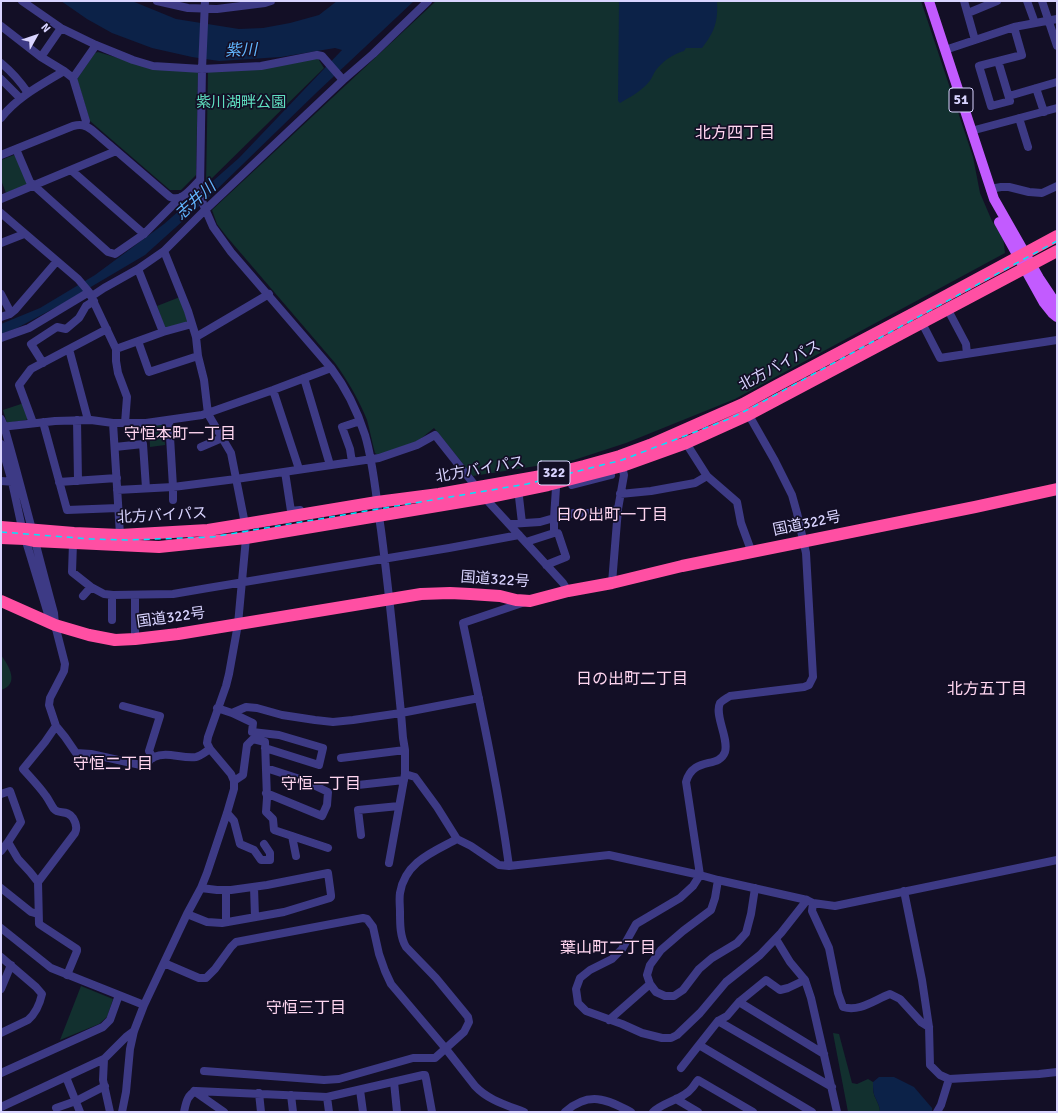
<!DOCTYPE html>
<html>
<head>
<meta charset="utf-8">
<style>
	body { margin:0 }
	#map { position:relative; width:1058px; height:1113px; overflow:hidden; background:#130f26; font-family:Signika,sans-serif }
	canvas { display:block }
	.frame { position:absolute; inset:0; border:2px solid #d9d4ff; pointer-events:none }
	.north { position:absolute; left:16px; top:16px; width:40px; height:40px; -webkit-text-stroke:3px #130f26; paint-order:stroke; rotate:50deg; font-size:11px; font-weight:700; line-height:16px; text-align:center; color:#d9d4ff }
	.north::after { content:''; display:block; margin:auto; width:14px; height:18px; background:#d9d4ff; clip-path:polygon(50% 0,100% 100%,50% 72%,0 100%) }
</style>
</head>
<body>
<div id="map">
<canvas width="1058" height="1113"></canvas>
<div class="frame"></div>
<div class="north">N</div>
</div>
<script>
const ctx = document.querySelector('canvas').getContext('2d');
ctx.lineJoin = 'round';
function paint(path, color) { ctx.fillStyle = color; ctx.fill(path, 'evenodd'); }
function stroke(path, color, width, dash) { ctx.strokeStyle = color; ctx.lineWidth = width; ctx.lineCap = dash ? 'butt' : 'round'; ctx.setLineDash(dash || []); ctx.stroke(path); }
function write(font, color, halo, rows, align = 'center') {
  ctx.font = font + ' Signika,"Noto Sans JP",sans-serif'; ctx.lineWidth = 3.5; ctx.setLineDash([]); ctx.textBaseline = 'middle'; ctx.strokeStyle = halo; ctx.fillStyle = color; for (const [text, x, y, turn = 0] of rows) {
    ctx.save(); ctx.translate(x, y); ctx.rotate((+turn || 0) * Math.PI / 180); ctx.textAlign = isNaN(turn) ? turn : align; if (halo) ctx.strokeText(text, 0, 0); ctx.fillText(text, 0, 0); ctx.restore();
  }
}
paint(new Path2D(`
	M436,1h485l52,156 7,36 12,28 11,16 2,16 -270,146 -109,44 -52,17 -101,16 -39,-48 -16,13 -40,14 -3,-2c-3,-11 -5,-22 -8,-33 -8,-20 -19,-39 -32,-57l-108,-126 -10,-13 -5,-14z
	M98,52l47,14 53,6 -2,103 -15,15h-11l-80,-69 -13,-42 18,-26z
	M317,57l7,11 -118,116 2,-112z
	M14,155l3,1 11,29 -22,8 -5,-13v-20z
	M180,297l8,25 -23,6 -8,-22z
	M24,403l6,14 -4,3 -19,3 -4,-13z
	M161,423l3,2 1,20 -15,2 -1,-22z
	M1,655c8,11 19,29 0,35z
	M81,986l32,13 -6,18 -8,7 -39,16z
	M833,1033l6,1 13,49 5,1 11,-5 5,3c0,6 0,12 3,17 2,5 4,8 4,13h-32z`), '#12302f');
paint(new Path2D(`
	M61,1h71l44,18 63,10 24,-1 27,-5 29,-8 18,-14h77l-99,93 -109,106 -61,55 -83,49 -45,24 -16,6v-10l39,-16 55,-33 69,-51 75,-66 103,-108 -7,-2 -54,9 -62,4 -27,-4 -40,-9 -40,-15 -25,-14z
	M619,1h98c1,21 -2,30 -15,47h-16l-2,3c-11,3 -21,10 -28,19 -3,4 -4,9 -8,13 -8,9 -18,14 -28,20l-2,-2z
	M879,1077h15l20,10 18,21v4h-52c0,-5 -2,-8 -4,-13 -3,-5 -3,-11 -3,-17z`), '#0c2248');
stroke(new Path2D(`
	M22,1l39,27 35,17 37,15 20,6 49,3 59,-3 56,-11 5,1 21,24
	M157,1l31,7 29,1 48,-6 6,-2
	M205,1l-3,68 -2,119 3,16 10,23 18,25 100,116c15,20 26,42 34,67 9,30 11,63 16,95 8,61 14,122 20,183l2,25 2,12v24l-16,89
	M964,1l11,39
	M1027,1l8,22
	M1042,1l15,45
	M968,13l29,-12
	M1,26l40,31 23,14 9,7 13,43 -1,4
	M945,50l69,-23 43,-8
	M41,57l20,-29
	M998,61l12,40 -19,5 -12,-40 43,-11 -8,-28
	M1,63c11,9 19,18 27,30
	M73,78l23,-33
	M1,79l19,19
	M1036,88l8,24
	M1009,96l48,-14
	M1,118c16,-21 40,-33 63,-47
	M1019,118l9,29
	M971,131l86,-23
	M16,149l14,33 78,70 7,2 29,-20 37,-37
	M1,155l72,-29c8,-2 12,-1 19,4l78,67c12,6 22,-10 30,-17
	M71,170l73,64
	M990,189l11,-2h8l20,5 13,1 15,-7
	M1,199l115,-48
	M1,213l77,66 11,13 27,57
	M1,243l23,-9
	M138,269l25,63
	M1,294l10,19
	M92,296l12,-8 34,-19 26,-18 41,-41 138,-130 30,-26 55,-53
	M948,310l18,34 1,10
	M1,317l9,-3 5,-4 42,-49
	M922,323l18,35 117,-18
	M196,337l73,-43
	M1,338l28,-10 60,-36
	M138,341l11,31 49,-16
	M69,349l19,71
	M43,363l-12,-19 26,-17 9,2 13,-11 7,-12 8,-5
	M304,378l26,87
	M273,390l26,79
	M746,410l29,51 17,34 5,18 9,40 7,124 -4,8 -5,2 -74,9c-3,2 -7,4 -10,7 -6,12 9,35 5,49 -6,17 -32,4 -39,30l14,93 18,5 89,20 6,3 22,3 222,-46
	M1,419l3,7c18,62 33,125 50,187l1,12 10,39 -1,7 -14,27 -1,7 7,21 9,11 11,16 15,1 54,12c3,-3 5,-8 9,-9 13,-6 28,2 42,0 5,-1 9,-5 14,-8
	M77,420l1,61
	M169,420l4,67v13
	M43,422l24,88 51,-2
	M33,423l-14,-38 12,-16 76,-40
	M113,423l7,112
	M125,423l2,-26 -9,-24 -2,-12v-12l47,-17 29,-8
	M1,427l54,-6 36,-1 22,3h33l56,-8 71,-25 58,-22
	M686,443l21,33 30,26 4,21 11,30
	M1,444l11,38 10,46 26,86 6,8
	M115,447l28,-3 3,44
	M201,447l21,-9
	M352,462l-2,-13 -8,-22 18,-6
	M285,472l6,39 9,-1
	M1,481l15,1
	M59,482l58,-4
	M572,485l39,-10
	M117,490l56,-3 63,-8 143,-21 38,-13 18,-10 50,63 78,85 5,8
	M620,494l31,-3 44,-8 12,-7
	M519,497l3,26
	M509,524l31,-2 14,-4 2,-30
	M526,542l28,-9v-15l20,-5h27l17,-4
	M73,543l-1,29 19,15 13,7 9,1 60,-1 35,-6 241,-40 70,-13
	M546,565l20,-8 -8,-24h-4
	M612,583l6,-74 6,-34 -3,-12
	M135,595v44
	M83,596l8,-9
	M112,620v-25
	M123,706l37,10 -11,35 4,7
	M217,708l15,5 14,-6 11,1 25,7 33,5 18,2 20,-2 48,-7 78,-15
	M232,713l21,10 -1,9 27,3 44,13 -4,17 -54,-17
	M56,726l-11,16 -22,27c8,9 16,17 23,27 3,4 5,9 8,13 5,6 13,0 19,9 3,5 4,11 2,15l-37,49 1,42 38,25v2l-10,24
	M341,758l64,-8
	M266,768l37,12 25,12 -1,13 -5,11 -56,-23
	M405,774l10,3 22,30 20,32 14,7 28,19 10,1 100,-11 91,20 -7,11 -13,12 -44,26 -14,25 -10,10 -22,11 -10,8 -4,11 2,14 8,8 36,13 20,9 20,5h9l6,-3 23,-22 26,-31 34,-27 21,-22 26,-33
	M234,781l9,-6 4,-30 6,-6 12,3 2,56 -1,14 7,7 1,11 54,18
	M358,785l46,-5
	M1,794l9,-3 11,31 -13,20
	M227,813l7,8 6,23 14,6 7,10h9v-7l-6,-9
	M361,835l-3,-25 41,-4
	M292,836l4,20
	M1,851l7,-9 10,17 12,13 8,10
	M509,866c-11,-81 -29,-162 -46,-243l62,-21
	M718,880l-3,18 -4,12 -28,21 -22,19 -11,15 -3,10 3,9 6,8 9,4h9l9,-6 16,-21 13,-11 25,-15 9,-10 5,-19 4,-26
	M254,887l1,30
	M1,888l30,24 7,2
	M904,891l18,89 7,47 1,38 10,10 9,4 90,-5 18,-2
	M813,903l-1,8 17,37 9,45 5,14c17,5 31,-7 47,-13l10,5 21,23 8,5
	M187,914l20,8 15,1 62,-11 46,-14 1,-1v-2l-3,-22 -61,12 -36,5h-14l-16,-2
	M226,922v-32
	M1,928l50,40 93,37
	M776,939l14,23 15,18 6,18 26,114
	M1,957l35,30 6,7c-2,9 -7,20 -14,26l-27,13
	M164,963l35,15h7l9,-9 16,-22 5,-5 127,-24 4,1 6,8 6,27 6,17 6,13 55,65 29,37c13,14 31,19 49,26
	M805,980l-17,8 -8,2 -14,-10 -27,22 -12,14 -9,5 -19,24 113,67
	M1,989l10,-24
	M739,1002l85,52
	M609,1020l41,-36
	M718,1021l114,66
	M104,1059l-1,21 7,32
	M681,1068l18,-23
	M204,1071l120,9 15,-1 74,-21h22l29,-26 5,-10 -1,-5 -4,-5 -28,-34 -30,-31c-6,-10 -6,-23 -6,-35 0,-6 -1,-13 0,-19 5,-31 33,-41 57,-54
	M1,1073l102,-46 7,-7 9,-25
	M66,1077l14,35
	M394,1082l3,30
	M360,1090l3,22
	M194,1091l30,21
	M259,1093l2,19
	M291,1095l2,17
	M327,1097l2,15
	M676,1099l22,13
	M1,1107l103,-48 22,-22 8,-6
	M56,1108l20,-7 29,-15
	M122,1112l4,-20 4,-43 4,-18 10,-26 43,-91 14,-26 6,-15 20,-60 7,-24v-8l-3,-7 -21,-25 -3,-6 1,-6 18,-51 3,-12 9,-50 8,-86 -1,-14 -14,-71 -23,-39 -4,-34 -6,-24 -2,-19 -8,-26 -24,-60
	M184,1112c2,-9 3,-17 12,-21l131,6 96,-22h2l1,4 6,33
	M565,1112c24,-21 41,-13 66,0
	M653,1112c10,-10 31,-13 39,-24 2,-2 4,-6 6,-8l55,32
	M937,1112l4,-7 8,-26`), '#3d3a85', 8);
stroke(new Path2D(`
	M929,1l65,198 45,79 18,27
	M999,222l45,81 8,10 5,4`), '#c25bff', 10);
stroke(new Path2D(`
	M1,527l73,6 46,2 88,-5 37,-6 132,-22 62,-8 108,-19 37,-9 36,-10 30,-11 93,-41 33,-18 140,-74 141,-76
	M1,538l24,1 9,2 125,6 87,-9 239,-40 63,-13 74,-19 64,-23 62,-28 309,-164
	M1,601l54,24 34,10 26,5 20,-1 43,-5 243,-40 29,-1 20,1 30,2 16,4 14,1 38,-10 44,-8 70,-17 293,-59 82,-18`), '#ff4fa3', 12);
stroke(new Path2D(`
	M1,532l90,7 36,1 85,-3 315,-53 95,-24 107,-41 26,-13 302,-165`), '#00e5ff', 1.5, [6, 5]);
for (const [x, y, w] of [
	[961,100,24],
	[554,473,32]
]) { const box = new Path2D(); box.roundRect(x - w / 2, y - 12, w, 24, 3); ctx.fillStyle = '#130f26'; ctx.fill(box); stroke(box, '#d9d4ff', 1); }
write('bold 14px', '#d9d4ff', null, [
	["51",961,100],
	["322",554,473]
]);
write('15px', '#5fe0c0', '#130f26', [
	["紫川湖畔公園",241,103]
]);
write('15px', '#d9d4ff', '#130f26', [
	["北方バイパス",780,366,-28],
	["北方バイパス",480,470,-10],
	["北方バイパス",162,516,-3],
	["国道322号",807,524,-12],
	["国道322号",495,580,4],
	["国道322号",171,618,-8]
]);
write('italic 16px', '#62b6ff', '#130f26', [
	["紫川",241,51,-2],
	["志井川",196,201,-42]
]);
write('16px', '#ffd6f0', '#130f26', [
	["北方四丁目",735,134],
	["守恒本町一丁目",180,435],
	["日の出町一丁目",612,516],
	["日の出町二丁目",632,680],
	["北方五丁目",987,690],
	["守恒二丁目",113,765],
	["守恒一丁目",321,785],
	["葉山町二丁目",608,949],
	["守恒三丁目",306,1009]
]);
</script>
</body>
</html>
